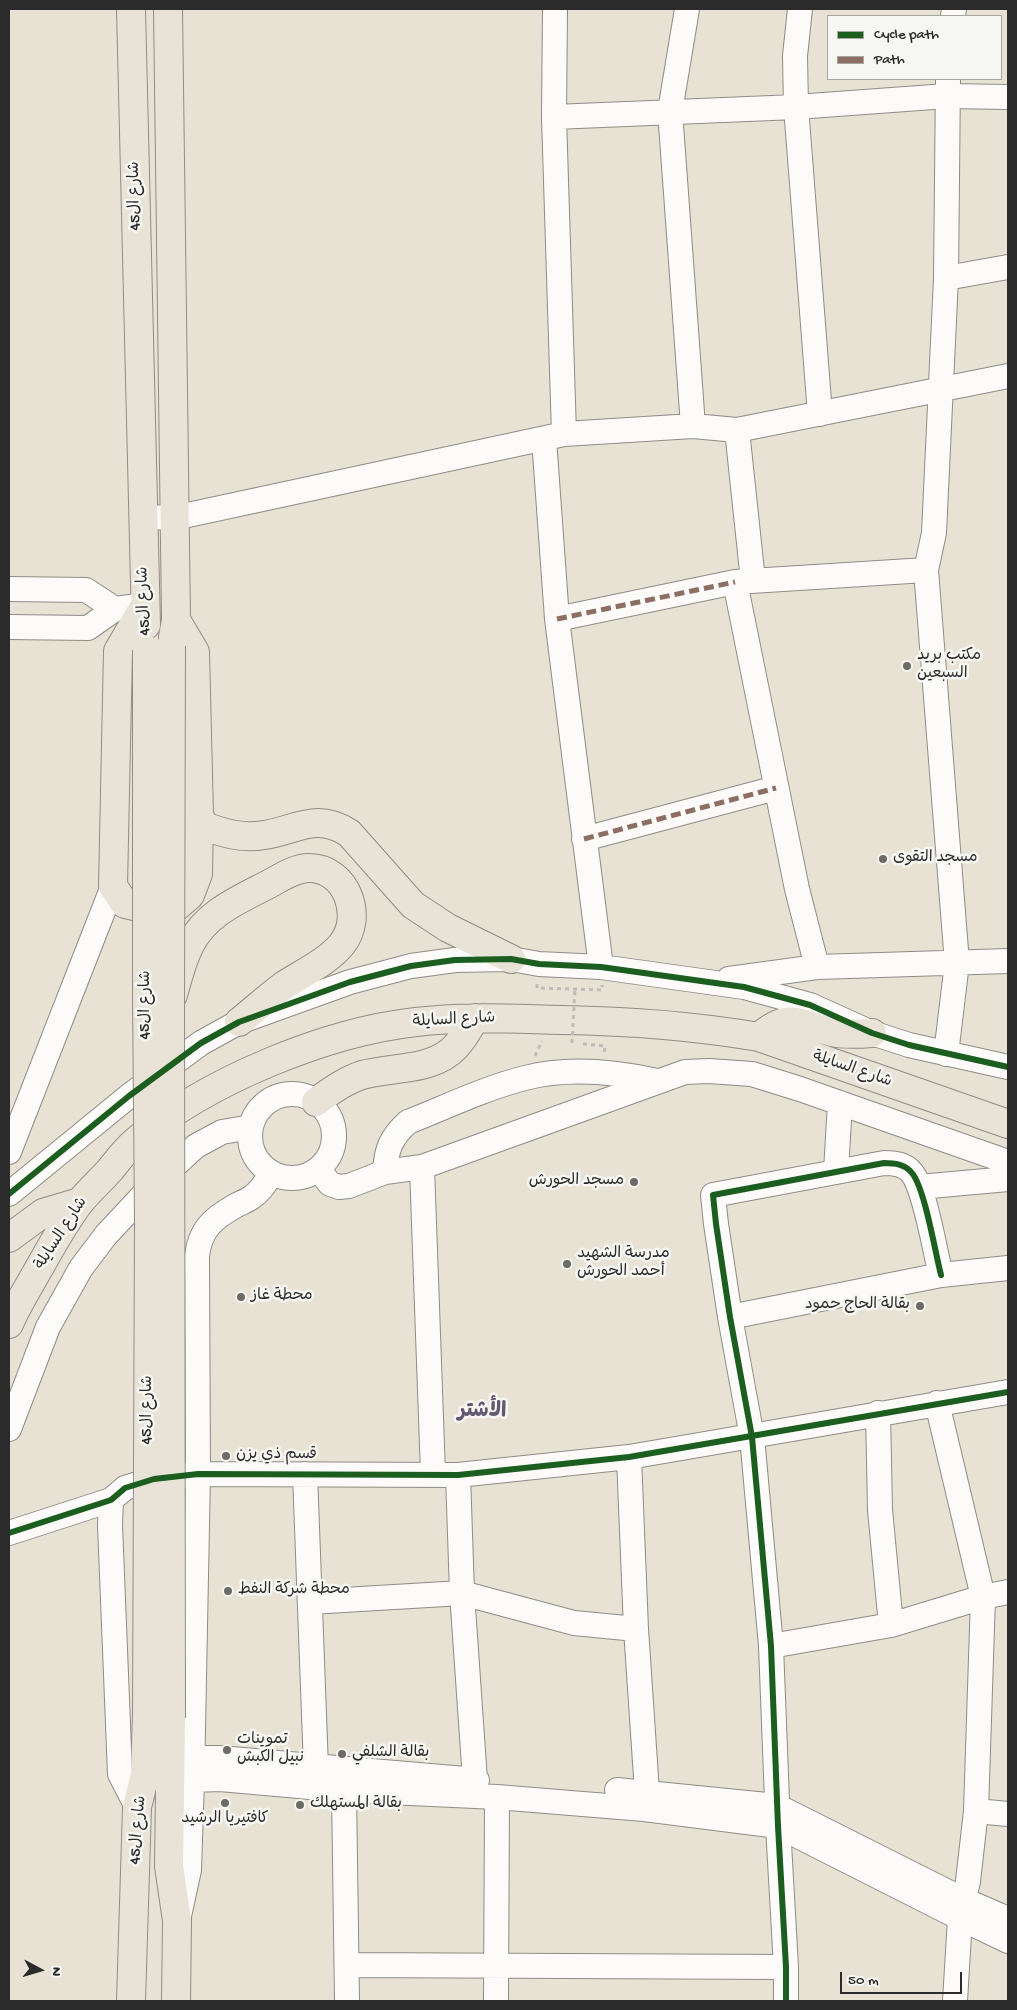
<!DOCTYPE html>
<html>
<head>
<meta charset="utf-8">
<style>
	body { margin:0 }
	#map { position:relative; width:1017px; height:2010px; overflow:hidden; background:#e8e2d5; font-family:"Gochi Hand",sans-serif }
	canvas { display:block }
	.frame { position:absolute; inset:0; border:10px solid #2b2b2b; pointer-events:none }
	.legend { position:absolute; left:827px; top:15px; width:175px; height:65px; box-sizing:border-box; background:#f6f6f2; border:1px solid #a5a5a2; margin:0; padding:6px 9px; list-style:none; font-size:15px; color:#2b2b2b }
	.legend li { display:flex; align-items:center; gap:10px; height:25px }
	.legend b { width:25px; border:1px solid #a5a5a2 }
	.north { position:absolute; left:15px; top:1945px; width:50px; height:50px; -webkit-text-stroke:4px #f6f6f2; paint-order:stroke; rotate:96deg; font-size:14px; font-weight:700; line-height:20px; text-align:center; color:#2b2b2b }
	.north::after { content:''; display:block; margin:auto; width:18px; height:22px; background:#2b2b2b; clip-path:polygon(50% 0,100% 100%,50% 72%,0 100%) }
	.scale { position:absolute; left:840px; top:1972px; width:122px; height:22px; box-sizing:border-box; border:2px solid #2b2b2b; border-top:0; padding-left:6px; font-size:15px; line-height:18px; white-space:nowrap; color:#2b2b2b; -webkit-text-stroke:4px #f6f6f2; paint-order:stroke }
</style>
</head>
<body>
<div id="map">
<canvas width="1017" height="2010"></canvas>
<div class="frame"></div>
<ul class="legend">
<li><b style="height:6px;background:#1b5e20"></b>Cycle path</li>
<li><b style="height:6px;background:#8d6e63"></b>Path</li>
</ul>
<div class="north">N</div>
<div class="scale">50 m</div>
</div>
<script>
const ctx = document.querySelector('canvas').getContext('2d');
ctx.lineJoin = 'round';
function stroke(path, color, width, dash) { ctx.strokeStyle = color; ctx.lineWidth = width; ctx.lineCap = dash ? 'butt' : 'round'; ctx.setLineDash(dash || []); ctx.stroke(path); }
function write(font, color, halo, rows, align = 'center') {
  ctx.font = font + ' "Gochi Hand","Playpen Sans Arabic",sans-serif'; ctx.lineWidth = 5; ctx.setLineDash([]); ctx.textBaseline = 'middle'; ctx.strokeStyle = halo; ctx.fillStyle = color; for (const [text, x, y, turn = 0] of rows) {
    ctx.save(); ctx.translate(x, y); ctx.rotate((+turn || 0) * Math.PI / 180); ctx.textAlign = isNaN(turn) ? turn : align; if (halo) ctx.strokeText(text, 0, 0); ctx.fillText(text, 0, 0); ctx.restore();
  }
}
const minor = new Path2D(`
	M555,9l-1,108 10,317
	M687,9l-17,102 23,315
	M800,9l-5,47 1,51 24,307
	M953,16l1,-7
	M554,117l242,-10 151,-11 61,1
	M946,278l62,-11
	M737,430l16,151
	M544,439l13,180 44,348
	M144,517l30,1 390,-84 129,-8 44,4 271,-54
	M735,582l62,307 20,78
	M9,589l77,1 29,19
	M557,619l178,-37 191,-12
	M9,627l79,1 27,-19 30,-4
	M584,839l192,-51
	M729,979l88,-12 191,-6
	M946,1054l11,-91 -31,-393 8,-37 12,-255 2,-199
	M250 1136a42 42 0 1 1 84 0a42 42 0 1 1-84 0Z
	M9,1152l104,-266
	M422,1167l11,307
	M318,1169l12,15 9,3 10,-1 36,-14 37,-5 263,-95 24,-1 43,3 48,15 208,73
	M836,1171l4,-68
	M385,1172c1,-22 6,-35 23,-50 38,-15 77,-34 117,-44 42,-11 91,-6 132,3
	M919,1187l89,-8
	M9,1194l120,-98 72,-53 38,-21 111,-40 61,-16 44,-6 56,-1 28,5 62,3 143,20 66,18 62,28 37,12 99,22
	M730,1317l211,-42 67,-7
	M937,1403l46,194 -7,214 -8,70 -4,19
	M878,1413l2,97 11,115
	M9,1429l39,-102 33,-59 25,-33 43,-46 47,-43 26,-14 29,-5
	M629,1457l7,172 11,163
	M305,1474l11,294
	M458,1475l4,118 13,187
	M111,1500l-1,25 10,249 17,33
	M9,1533l102,-33 14,-12 29,-9 44,-5 260,1 171,-18 379,-65
	M310,1602l152,-9 112,30 62,6
	M771,1646l120,-21 92,-28 25,-5
	M192,1758h27l258,22
	M192,1780l28,-1 124,11 153,7 147,12 134,17 182,92 48,23
	M344,1790l3,211
	M617,1790l160,16 187,94 44,19
	M976,1811l32,3
	M179,1916l10,-46 3,-90 6,-306 -1,-218c3,-26 15,-37 38,-50 5,-3 12,-5 17,-9 9,-6 14,-15 20,-24
	M348,1965l438,2
	M496,2001l1,-204
	M786,2001v-34l-8,-141 -7,-180 -19,-209 -22,-120 -14,-93 -3,-29 171,-32c10,0 21,1 28,10 13,16 23,79 29,102
	M955,2001l5,-83`);
const major = new Path2D(`
	M131,9l15,616
	M168,9l8,611 -3,17
	M145,605l-27,46 -5,235 12,18 25,6 26,-3 14,-12 8,-21 1,-59 -4,-163 -19,-32
	M199,815l5,11c19,7 39,13 60,9 33,-5 52,-23 85,-2l64,72 35,23 63,31
	M173,995c5,-17 9,-35 17,-50 15,-31 48,-45 77,-60 12,-6 27,-17 42,-17 38,0 55,49 33,76 -13,17 -41,30 -59,42 -15,11 -29,24 -44,36
	M759,1037c30,-26 39,-13 73,-5 13,3 27,2 40,1
	M316,1102c13,-10 30,-22 46,-27 28,-8 64,-4 88,-23 11,-9 18,-22 25,-34
	M9,1238l34,-25 37,-11
	M9,1324c8,-19 19,-36 29,-54 13,-23 26,-47 42,-68 9,-11 20,-21 30,-32 8,-10 16,-21 26,-29 70,-60 190,-109 280,-119 49,-6 97,-3 146,-2 65,1 132,6 197,17l249,87
	M171,1718l-2,148 8,55 -1,80
	M131,2001l6,-194 8,-32 2,-60`);
stroke(minor, '#8f8c86', 26);
stroke(major, '#8f8c86', 30);
stroke(new Path2D(`
	M537,984v4l65,2v-5
	M583,1044l22,2 -1,9
	M535,1056l7,-15`), '#bdbcba', 3, [4, 4]);
stroke(minor, '#fcfbf9', 24);
stroke(major, '#e9e2d6', 28);
const majorBridge = new Path2D(`
	M147,1715l2,-495 -2,-223v-347
	M171,1718l-1,-712 1,-360`);
stroke(majorBridge, '#8f8c86', 30, []);
stroke(new Path2D(`
	M572,1043l3,-55`), '#bdbcba', 3, [4, 4]);
stroke(majorBridge, '#e9e2d6', 28);
stroke(new Path2D(`
	M557,619l178,-37
	M584,839l192,-51`), '#8d6e63', 5, [10, 5]);
stroke(new Path2D(`
	M9,1194l120,-98 72,-53 38,-21 111,-40 61,-16 44,-6 56,-1 28,5 62,3 143,20 66,18 62,28 37,12 99,22
	M9,1533l102,-33 14,-12 29,-9 44,-5 260,1 171,-18 379,-65
	M786,2001v-34l-8,-141 -7,-180 -19,-209 -22,-120 -14,-93 -3,-29 171,-32c10,0 21,1 28,10 13,16 23,79 29,102`), '#1b5e20', 6);
for (const [x, y, r, color] of [
	[907,666,5,"#6d6b66"],
	[883,859,5,"#6d6b66"],
	[634,1182,5,"#6d6b66"],
	[567,1264,5,"#6d6b66"],
	[241,1297,5,"#6d6b66"],
	[920,1306,5,"#6d6b66"],
	[226,1456,5,"#6d6b66"],
	[228,1591,5,"#6d6b66"],
	[227,1750,5,"#6d6b66"],
	[342,1754,5,"#6d6b66"],
	[225,1803,5,"#6d6b66"],
	[300,1805,5,"#6d6b66"]
]) { const dot = new Path2D(); dot.arc(x, y, r, 0, 2 * Math.PI); ctx.fillStyle = color; ctx.fill(dot); stroke(dot, '#f6f6f2', 2); }
write('16px', '#2b2b2b', '#f6f6f2', [
	["شارع ال45",136,196,-91],
	["شارع ال45",145,601,-92],
	["شارع ال45",147,1005,-90],
	["شارع السايلة",454,1021,-3],
	["شارع السايلة",852,1070,19],
	["شارع السايلة",62,1234,-57],
	["شارع ال45",149,1410,-90],
	["شارع ال45",139,1830,-85]
]);
write('16px', '#2b2b2b', '#f6f6f2', [
	["مكتب بريد",917,657],
	["السبعين",917,675],
	["مسجد التقوى",893,859],
	["مسجد الحورش",624,1182,"right"],
	["مدرسة الشهيد",577,1255],
	["أحمد الحورش",577,1273],
	["محطة غاز",251,1297],
	["بقالة الحاج حمود",910,1306,"right"],
	["قسم ذي يزن",236,1456],
	["محطة شركة النفط",238,1591],
	["تموينات",237,1741],
	["نبيل الكبش",237,1759],
	["بقالة الشلفي",352,1754],
	["بقالة المستهلك",310,1805],
	["كافتيريا الرشيد",225,1820,"center"]
], 'left');
write('bold 21px', '#625871', '#f6f6f2', [
	["الأشتر",482,1413]
]);
</script>
</body>
</html>
